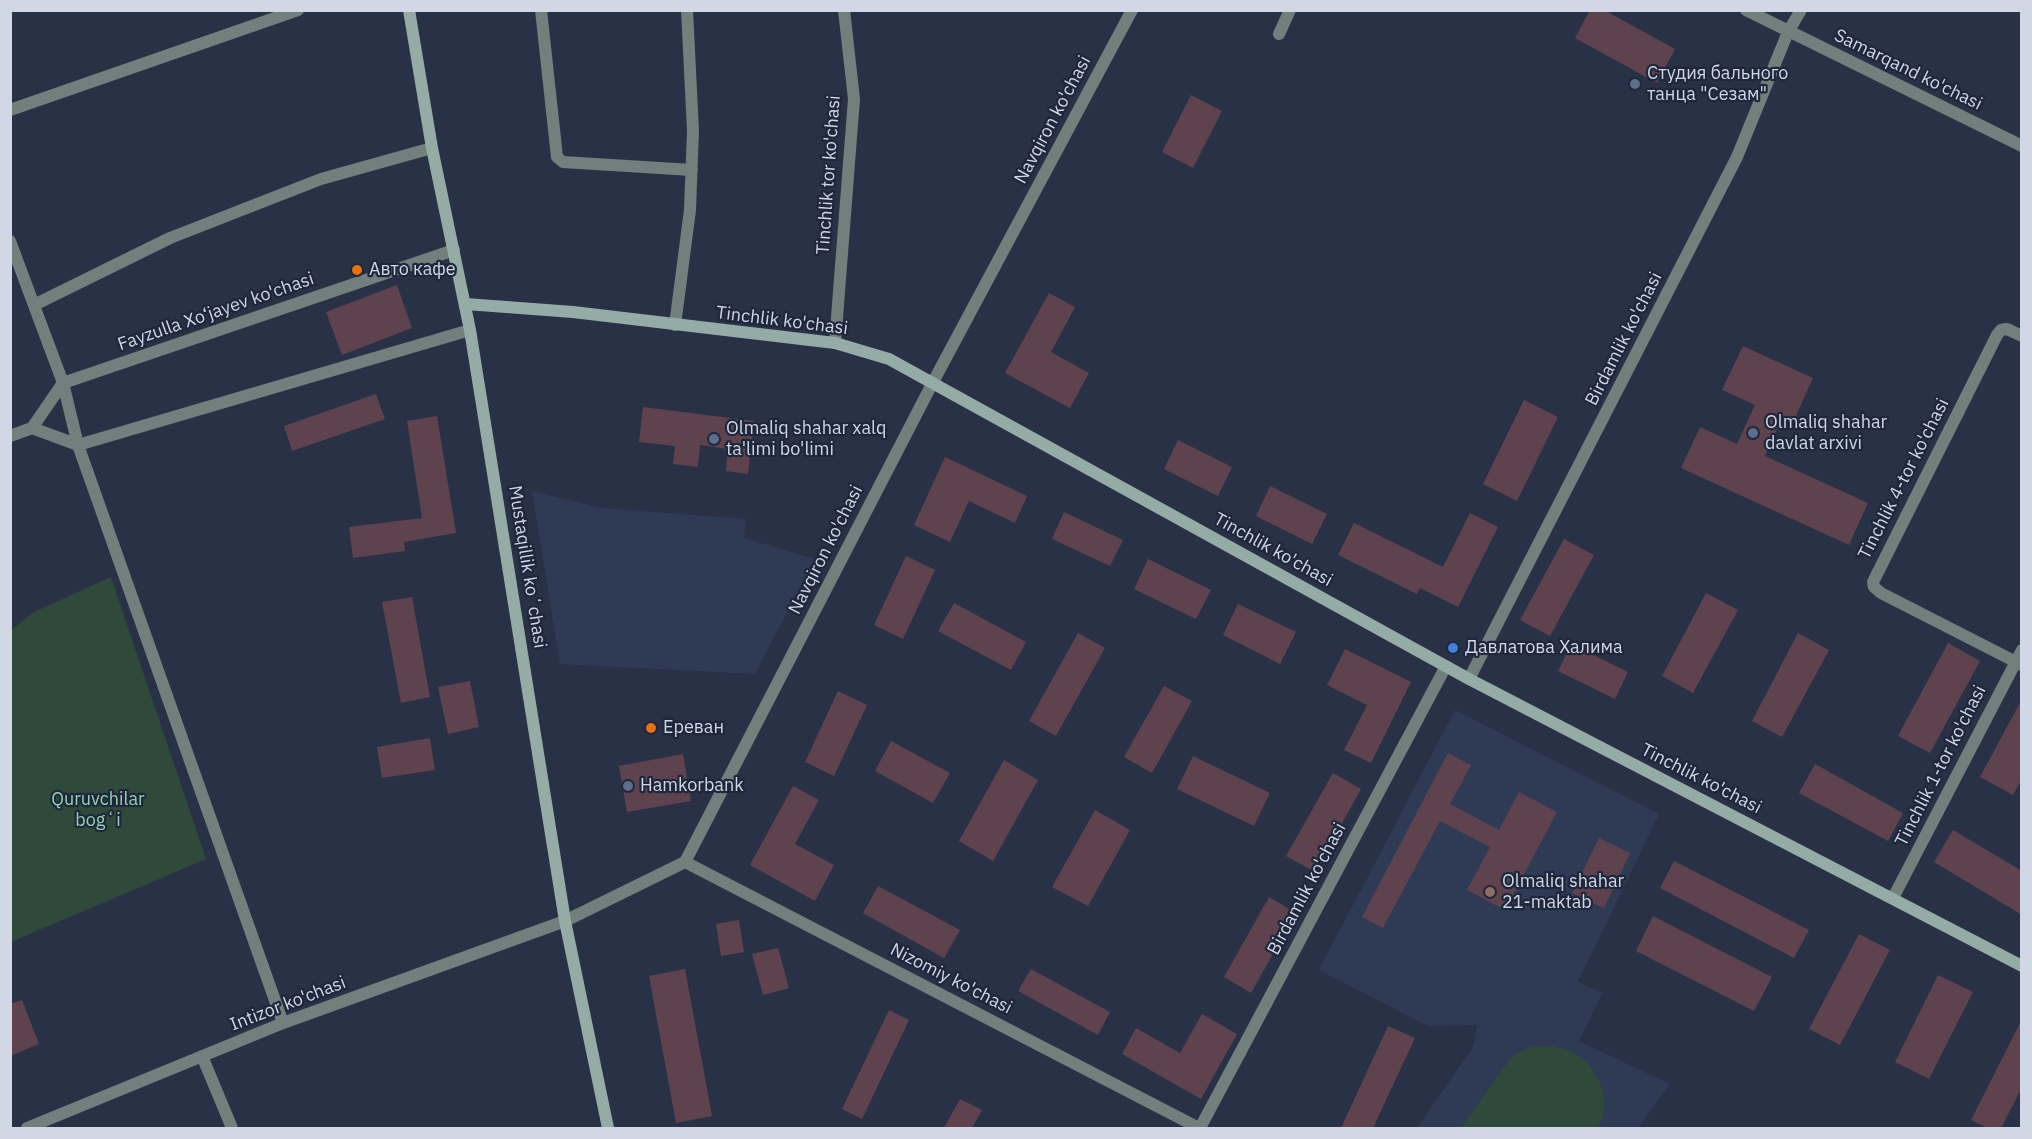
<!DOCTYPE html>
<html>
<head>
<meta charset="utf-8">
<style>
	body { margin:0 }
	#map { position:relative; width:2032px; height:1139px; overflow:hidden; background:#293147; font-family:"IBM Plex Sans",sans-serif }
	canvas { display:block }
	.frame { position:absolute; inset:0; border:12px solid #d1d7e5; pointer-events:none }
</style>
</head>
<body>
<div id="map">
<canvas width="2032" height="1139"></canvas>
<div class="frame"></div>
</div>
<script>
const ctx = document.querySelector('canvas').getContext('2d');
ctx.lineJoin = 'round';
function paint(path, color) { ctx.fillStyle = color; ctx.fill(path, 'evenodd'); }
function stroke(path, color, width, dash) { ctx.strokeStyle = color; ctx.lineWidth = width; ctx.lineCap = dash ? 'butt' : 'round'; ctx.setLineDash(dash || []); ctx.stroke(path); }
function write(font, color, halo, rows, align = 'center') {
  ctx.font = font + ' "IBM Plex Sans",sans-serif'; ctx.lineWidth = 4.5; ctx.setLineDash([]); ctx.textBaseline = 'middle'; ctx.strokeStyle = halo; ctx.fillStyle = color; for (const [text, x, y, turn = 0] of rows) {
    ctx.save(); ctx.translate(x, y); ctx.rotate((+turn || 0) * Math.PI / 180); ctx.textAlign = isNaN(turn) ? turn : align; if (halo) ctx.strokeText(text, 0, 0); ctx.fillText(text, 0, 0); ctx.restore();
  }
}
paint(new Path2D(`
	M532,491l70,17 144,11 -2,19 71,21 -60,115 -195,-10z
	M1455,710l204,104 -81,168 24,11 -23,48 91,43 -32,44h-221l56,-81 4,-22 -49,1 -109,-56z`), '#2f3a55');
paint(new Path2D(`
	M111,577l95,282 -195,83v-312l23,-18z
	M1552,1046c6,2 13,3 18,5 28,13 45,52 27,77h-136l52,-73 18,-8z`), '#2f4a3b');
paint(new Path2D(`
	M1590,10h14l71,39 -18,34 -82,-45z
	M1191,95l31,16 -29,57 -31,-16z
	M397,285l15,43 -70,27 -16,-43z
	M1049,293l26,14 -24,45 38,21 -19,35 -65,-35z
	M1743,346l70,32 -20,44 -11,-4 -17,38 103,47 -19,42 -168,-77 19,-41 37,17 18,-39 -33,-15z
	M376,394l9,25 -93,32 -8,-25z
	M1524,400l34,17 -41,84 -34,-17z
	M643,407l111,14 -6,53 -22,-3 2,-22 -28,-4 -2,22 -25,-3 2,-18 -36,-4z
	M437,416l19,117 -52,9 1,9 -52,7 -4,-31 73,-9 -15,-97z
	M1178,440l54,27 -14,29 -54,-27z
	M945,457l82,39 -12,27 -46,-22 -19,41 -36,-17z
	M1270,486l57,28 -15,30 -56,-28z
	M1064,512l59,28 -13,26 -58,-27z
	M1470,513l28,14 -40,80 -38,-19 -3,6 -79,-39 16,-32 89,44z
	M1564,539l30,16 -44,81 -30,-16z
	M906,556l29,14 -32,69 -29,-14z
	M1148,559l63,31 -15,29 -62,-30z
	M1706,593l32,17 -45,83 -31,-17z
	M412,597l18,100 -29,6 -19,-101z
	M954,603l72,39 -15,28 -73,-39z
	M1238,604l58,28 -16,32 -57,-29z
	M1078,633l27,15 -49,88 -27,-15z
	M1798,633l31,17 -47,87 -30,-16z
	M1948,643l32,18 -50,92 -32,-17z
	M1571,644l57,28 -13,27 -57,-28z
	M1345,649l66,33 -40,81 -27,-13 23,-45 -40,-20z
	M470,681l9,46 -31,7 -10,-47z
	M1164,686l28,15 -40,72 -28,-16z
	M838,691l29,14 -33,71 -29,-14z
	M2022,699v80l-9,16 -33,-18z
	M430,738l5,32 -53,8 -5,-31z
	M891,741l59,32 -17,30 -58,-32z
	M1448,753l23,12 -21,39 49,26 20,-38 38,20 -52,98 -38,-20 23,-43 -50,-26 -57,107 -21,-11z
	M683,754l8,47 -64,11 -8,-46z
	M1193,756l77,37 -16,33 -77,-37z
	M1004,760l34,20 -45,81 -34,-20z
	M1815,764l88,49 -15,28 -89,-48z
	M1333,773l28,16 -46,83 -29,-16z
	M793,786l26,14 -24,44 39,21 -19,36 -65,-36z
	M1095,810l35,20 -42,76 -36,-19z
	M1953,830l69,41v44l-88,-53z
	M1599,838l31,15 -26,55 -32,-15z
	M1674,861l135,69 -15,28 -134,-70z
	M878,886l82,44 -16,28 -81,-45z
	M1269,897l27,16 -45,80 -27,-16z
	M1653,916l119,61 -18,34 -118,-60z
	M739,920l5,32 -23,4 -5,-32z
	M1859,934l31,16 -50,95 -31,-16z
	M778,948l11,40 -26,7 -11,-41z
	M685,969l27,147 -36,7 -27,-147z
	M1031,969l79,43 -12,23 -80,-44z
	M1938,975l35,17 -44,87 -34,-17z
	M22,1000l17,44 -29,12v-52z
	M889,1010l20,10 -47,99 -20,-10z
	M1202,1014l35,20 -36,65 -79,-45 14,-26 44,25z
	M2022,1019v68l-21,41h-14l-16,-8z
	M1388,1026l27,12 -42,90h-32z
	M960,1099l22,11 -10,18h-28z`), '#5e434f');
stroke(new Path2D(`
	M541,10l16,147 6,5 129,8
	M1746,10l276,136
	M1279,34l11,-24
	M10,110l288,-100
	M10,241l53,142 15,62 205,578
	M34,305l136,-67 151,-59 111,-31
	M675,325l15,-115 3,-79 -6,-121
	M2022,336l-15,-7 -6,1 -4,5 -124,247 1,5 7,6 141,72
	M835,343l19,-244 -10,-89
	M32,428l46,17
	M10,436l22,-8 31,-45 391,-133
	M78,445l392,-115
	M1469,679l268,-522 51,-125 13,-22
	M685,862l514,266
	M1893,898l129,-248
	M202,1056l30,72
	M27,1128l256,-105 282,-102 120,-59 247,-478 200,-374
	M1200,1128l246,-462`), '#71807c', 12);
stroke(new Path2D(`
	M409,10l23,138 38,182 95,591 43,207
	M466,304l107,8 262,31 54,16 580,320 553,287`), '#94aba6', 12);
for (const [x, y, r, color] of [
	[1635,84,6,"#5c6f8a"],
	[357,270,6,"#e8710a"],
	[1753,433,6,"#5c6f8a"],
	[714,439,6,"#5c6f8a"],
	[1453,648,6,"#3f7fe0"],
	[651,728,6,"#e8710a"],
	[628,786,6,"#5c6f8a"],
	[1490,892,6,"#8d6e63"]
]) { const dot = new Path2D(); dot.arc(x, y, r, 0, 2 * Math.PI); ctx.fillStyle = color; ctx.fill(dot); stroke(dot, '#1f273c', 2); }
write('18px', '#d1d7e5', '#1f273c', [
	["Samarqand ko'chasi",1908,70,26],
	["Navqiron ko'chasi",1053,120,-62],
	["Tinchlik tor ko'chasi",829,175,-86],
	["Fayzulla Xo‘jayev ko'chasi",216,312,-19],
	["Tinchlik ko'chasi",782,321,7],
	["Birdamlik ko'chasi",1624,339,-63],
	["Tinchlik 4-tor ko'chasi",1904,479,-63],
	["Navqiron ko'chasi",826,550,-63],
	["Tinchlik ko'chasi",1273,550,29],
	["Mustaqillik koʻchasi",527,567,81],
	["Tinchlik 1-tor ko'chasi",1941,766,-63],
	["Tinchlik ko'chasi",1701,779,27],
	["Birdamlik ko'chasi",1307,889,-62],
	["Nizomiy ko'chasi",951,979,27],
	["Intizor ko'chasi",288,1004,-21]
]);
write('18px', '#d1d7e5', '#1f273c', [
	["Студия бального",1647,74],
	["танца \"Сезам\"",1647,95],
	["Авто кафе",369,270],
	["Olmaliq shahar",1765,423],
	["davlat arxivi",1765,444],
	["Olmaliq shahar xalq",726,429],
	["ta'limi bo'limi",726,450],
	["Давлатова Халима",1465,648],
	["Ереван",663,728],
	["Hamkorbank",640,786],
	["Olmaliq shahar",1502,882],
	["21-maktab",1502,903]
], 'left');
write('18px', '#93d2af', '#1f273c', [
	["Quruvchilar",98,800],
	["bogʻi",98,821]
]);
</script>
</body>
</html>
